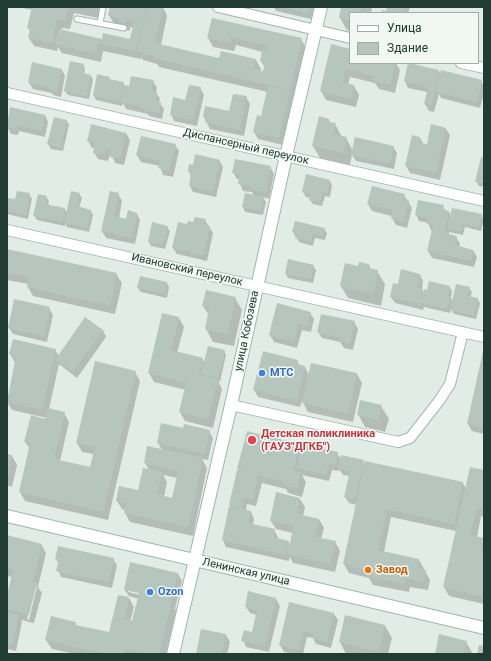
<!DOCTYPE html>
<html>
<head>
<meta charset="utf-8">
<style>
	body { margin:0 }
	#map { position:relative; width:491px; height:661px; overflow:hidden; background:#e1ece6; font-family:Roboto,sans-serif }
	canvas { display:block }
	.frame { position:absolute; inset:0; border:8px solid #213c33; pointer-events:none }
	.legend { position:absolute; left:349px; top:12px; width:130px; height:52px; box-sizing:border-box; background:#f1f8f4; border:1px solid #9eada7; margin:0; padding:5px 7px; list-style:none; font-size:12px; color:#213c33 }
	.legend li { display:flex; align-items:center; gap:8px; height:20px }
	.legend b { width:20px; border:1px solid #9eada7 }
</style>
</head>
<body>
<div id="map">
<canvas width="491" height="661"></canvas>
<div class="frame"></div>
<ul class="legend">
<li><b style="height:5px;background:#fff"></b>Улица</li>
<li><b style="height:11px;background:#b6c6bf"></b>Здание</li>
</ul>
</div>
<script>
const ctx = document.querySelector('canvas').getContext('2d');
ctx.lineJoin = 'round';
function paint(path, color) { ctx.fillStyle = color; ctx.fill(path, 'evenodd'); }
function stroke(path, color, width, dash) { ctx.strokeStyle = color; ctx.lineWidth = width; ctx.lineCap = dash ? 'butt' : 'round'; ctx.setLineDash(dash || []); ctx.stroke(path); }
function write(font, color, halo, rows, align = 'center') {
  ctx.font = font + ' Roboto,sans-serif'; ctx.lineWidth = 3; ctx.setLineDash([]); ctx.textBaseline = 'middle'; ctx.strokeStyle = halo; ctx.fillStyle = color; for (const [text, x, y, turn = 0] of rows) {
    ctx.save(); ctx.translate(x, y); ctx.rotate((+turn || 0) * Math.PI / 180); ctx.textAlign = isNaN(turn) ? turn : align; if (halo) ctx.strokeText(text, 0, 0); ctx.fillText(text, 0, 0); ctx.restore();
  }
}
paint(new Path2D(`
	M18,7h82l-2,11 -24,-5 -4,16 -8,-1 -1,3 42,9h28l3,-12 -4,-1v4l-16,-7 -5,-9 2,-8h52l4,9 -6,29 59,14 36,1 5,9 -1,2 4,1 1,-4 -4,-7 2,-9 -27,-7 -2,6 -21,-4 -5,-9 4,-19 89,20 5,9 -23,97 -25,-6 -4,-7 8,-15 6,-25 -109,-25 -2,-3 -14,-4 -2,-3v2l-38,-8 -2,11 -39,-9 -4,-6 -1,4 -23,-5 -5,-8 2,-6 -3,-4 4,-18z
	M274,7h40l-3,12 -35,-8z
	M342,7h30l-1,6h-21v18l-3,-1 -7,-12z
	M388,7h22l-2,6h-26l5,-1z
	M350,50v13h46l4,7 -5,23 -16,-4 -4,-6 -25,-6 -2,8 6,1 5,9 -3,12 -30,-7 -5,-9z
	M409,63l30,8 2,4 40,6 3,5v7l-4,15 -39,-10 -2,-4 -5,18 -5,-1 -4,-7 2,-12 -19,-4 -3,-7z
	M83,65l2,4 -1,5 7,2 2,4 -4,19 -21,-4 -3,-4z
	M62,70l3,6 -4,21 -8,-2 -1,-2 -19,-4 -4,-6z
	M98,75l11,3 2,2 12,3 2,3 5,1 23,-6 4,7 -1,4 4,7 -1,3 5,7 -2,10 -13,-3 -1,-2 -22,-5 -3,-6 -1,3 -26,-6 -2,-4z
	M200,88l4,7 -7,31 -23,-5 -3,-7z
	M246,97l4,7 -6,32 -34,-7 -6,-12 26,-5z
	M11,108l34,7 3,7 -3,15 -26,-6 -1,4 -7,-1 -4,-8z
	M329,120l2,3 4,1 7,13 4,1 7,13 40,-4 4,6 -3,16 -38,-8 -4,-6 -2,10 -30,-7 -7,-12z
	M67,121l2,4 -6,26 -12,-2 -3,-5z
	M446,129l4,6 -10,45 -30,-7 -4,-7 14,-28 4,7h3z
	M126,133l4,7 -6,25 -9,-2 -3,-7 -2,-1 -2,6 -10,-2 -4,-7 1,-4h-3l-4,-7z
	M175,145l4,6 -6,26 -10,-2 -3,-9 -19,-4 -4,-7z
	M484,159v28l-5,-1 -2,-4z
	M219,160l4,7 -7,30 -23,-5 -3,-6 1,-9 -2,-5 1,-7 4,1z
	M270,167l4,7 -5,25 -6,-2 3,5 -3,13 -18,-3 -2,-5 2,-13 9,2 -2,-4 -9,-1 -3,-7v-4l-3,-1 -4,-7z
	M330,181l2,4 -2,12 -5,-1 -3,10 -9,-2 -3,-4 1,-2 -5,-1 -3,-5z
	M110,192l8,2 4,7 -3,17 7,2 11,-6 3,6 -5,24 -29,-6 -4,-7z
	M29,194l3,5 -4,20 -21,-5v-15l9,1z
	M79,194l3,4 -3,10 12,3 2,4 -4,17 -22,-5 -2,-4v3l-28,-6 -3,-5 12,-18 3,4 -1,4 17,4 2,4z
	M404,195l8,13 -5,20 -11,-3 -4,-7v-2l-20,-5 -4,-7z
	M443,206l2,5 4,1 2,3h30l3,5 -3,11 -16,-4 -2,8 -14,-3v3l7,2 4,7 -1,3 14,3 4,7 -3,10 -42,-9 -4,-7 5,-20 -2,-1 -3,-7 -9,-2 -3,-7z
	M205,220l8,13 -6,28 -30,-7 -4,-6 15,-23z
	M167,227l3,4 -5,18 -14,-3 -2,-4z
	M324,229l3,4 -2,7 -10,-2 -2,8 -14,-4 -6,-10z
	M7,250l109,24 6,9 -7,31 -82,-18 -5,-9v-3l-21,-4z
	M369,265l2,5 6,1 8,13 -4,22 -33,-8 -7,-12 18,-19z
	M313,266l3,4 -3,13 -25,-5 -2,-4z
	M420,275l3,6 -1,9 2,3 4,-2 22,-4 2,5 -1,6 2,4 16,-14 3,4 -2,6 8,1 2,5 -4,15 -22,-5 -3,-5 -1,4 -26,-6 -1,3 -28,-7 -4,-6 8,-12z
	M167,283l2,4 -2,11 -26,-6 -3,-4z
	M235,298l7,12 -8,36 -21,-4 -7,-13 3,-14 -6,-9z
	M49,308l4,7 -6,27 -34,-8 -4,-6z
	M310,313l4,6 -3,13 -9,-2 -5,18 -23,-6 -4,-7z
	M179,318l5,9 -7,26 25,6 3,4 19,-12 2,4 -6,27 -2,-1 4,8 -9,39 -28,-7 -5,-9 6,-22 -32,-8 -5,-9z
	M354,322l4,7 -5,21 -9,-2 -4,-6 -18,-4 -4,-6z
	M103,330l3,7 -29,41 -18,-14 -10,45 15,4 5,9 -9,39 31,7 3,-14 -12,-2 -5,-9 58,-71 5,9 -32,139 -83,-19 -5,-9 10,-43 -5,-7 22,-24 -35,-8 -5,-9 9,-37 -6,-10 45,-4 4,6z
	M484,355v79l-12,-3 -4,-7z
	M297,361l3,5 5,1 4,8 3,-11 45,10 5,9 -9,39 -45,-10 -6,-11 -2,6 -42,-10 -4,-7z
	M381,406l8,13 -4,13 -20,-5 -7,-13z
	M162,424l22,5 25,2 4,7 -5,22 -6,-1 5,9 -14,68 -63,-14 -5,-9 1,-3 -4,-1 -5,-8 22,-10 10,-21 -4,-7 3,-16 14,3 -4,-7zM163,475l15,3 -5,21 -9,-2 3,-15z
	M299,444l3,6 35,3 4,6 22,2 3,4 97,18 3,6 18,-18v46l-3,-1 -4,21 7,2v65l-35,-8 -5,-9 12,-56 -65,-14 -7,35 35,8 5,9 -1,2h2l5,9 -2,10 -18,-3 -1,5 -36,-7 -4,-7 -20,-5 -5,-9 13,-59 -8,-2 -4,-6 5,-21 -7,-1 -4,-6v2l-7,-1 -3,11 -27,-6 4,7 -4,15 -14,-4 -2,-4 -24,-6 -6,23 -9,-2 -1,7 5,1 3,7 -1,6 21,5 4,7 -1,2 11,2 2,4 3,-12 -17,-4 -5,-8 29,-22 5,8 -2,9 16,3 5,9 -3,11 14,3 5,9 -5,21 -42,-9 -3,-6 -1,4 -63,-14 -3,-7 7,-33 2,1 -2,-3 10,-33 -2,-3z
	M7,455l5,1 5,9 -5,22 -5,-2z
	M7,536l34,8 5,9 -8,34 4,6 -8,30 -13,-3 1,2 -6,29 -9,-2v-53l6,-19 -6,-1zM35,586l2,1 -8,33 -2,-1z
	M56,559h57l4,6 -5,23 -51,-11 -3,-7 1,-6z
	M178,574l4,7 -7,27 1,3 -10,43h-91l-23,-5 -6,-9 29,-17 2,3 33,8 19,-36 5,9 -4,15h3l6,-23 -10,-3 -4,-6zM128,590l12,2v3l-12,-3z
	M276,599l4,7 -11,46 -23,-5 -3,-7 9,-7 5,-18 -7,-2 -4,-6z
	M290,603l44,11 4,6 -7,28 -15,-4 -3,-6 -6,-1 -4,17h-10l-9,-2 -4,-7z
	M346,616l39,10 7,12 -4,16h-42l-6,-12z
	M202,630l24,5 4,7 -3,12h-30z
	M466,642l7,12h-37z`), '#0003');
paint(new Path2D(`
	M32,7h36l-3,14 -8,-2 -5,24 -24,-5 2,-9 -3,-1z
	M110,7h36l-10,44 -38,-8 -2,11 -41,-10 4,-15 43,10 1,-6 27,6 4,-18 -8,-2 -1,4 -6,-2v-3l-11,-3z
	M147,7h16l-8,36 64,15 2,-7 35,8 -2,10 9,2 2,-8 -5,-2 2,-11 5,1 1,-5 -37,-9 -1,6 -23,-5 5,-20 90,20 -12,52 -137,-32 1,-2 -17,-4z
	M285,7h24l-2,6z
	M341,7h21l-2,6h-10v8l-11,-3z
	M387,7h18l-2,6h-22l1,-3 4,1z
	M331,44l19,5v14h45l-5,22 -18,-5 1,-4 -28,-7 -3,13 12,3 -3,14 -31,-8z
	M70,61l14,3 -2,9 9,2 -4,21 -23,-5z
	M32,62l30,7 -5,22 -9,-2 1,-2 -21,-4z
	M408,63l31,7 -8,36 -7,-2 4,-17 -24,-6z
	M441,70l41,10 -5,22 -41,-10z
	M97,74l13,3 -1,2 15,3 -4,20 -27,-6z
	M131,76l23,4 -3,10 6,2 -2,9 6,1 -2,11 -14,-3v-2l-24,-6 4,-17 4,1z
	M189,85l12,2 -8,33 -23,-5 3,-18 12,3z
	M268,86l22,5 -11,47 -26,-6 4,-17 4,1z
	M233,94l14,2 -7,34 -35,-8 1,-4 -3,-1 2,-11 24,5z
	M10,107l35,8 -3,16 -26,-6 -1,4 -8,-2z
	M319,116l10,3v3l7,1 -3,11 14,3 -4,16 -31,-7z
	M54,117l13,3 -6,28 -14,-4z
	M91,124l35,9 -6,26 -10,-2 2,-7 -6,-1 -1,6 -12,-2 2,-10 -8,-2z
	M431,124l15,4 -10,45 -31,-7 7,-31 8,2 -1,6 8,1z
	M141,136l35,8 -7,27 -11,-3 2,-7 -24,-6z
	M355,137l39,9 -4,17 -39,-8z
	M195,154l25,6 -7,31 -24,-5 2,-13 -3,-1 1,-8 4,1z
	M481,157l3,1v25l-9,-1z
	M235,159l36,7 -5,26 -17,-3 1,-3 -12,-2 2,-10 -8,-1z
	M306,174l24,6 -3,13 -4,-1 -3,11 -11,-3 2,-6 -9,-2z
	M372,186l33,8 -2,5 6,1 -6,22 -12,-4 2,-8 -26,-6z
	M17,191l13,2 -4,22 -19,-4v-13l8,1z
	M71,191l9,2 -3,13 14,4 -4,18 -23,-5z
	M110,191l9,2 -5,23 12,3 2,-9 9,3 -5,25 -31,-7z
	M245,193l19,4 -3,14 -19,-4z
	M38,194l9,2 -2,8 20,4 -3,14 -29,-6z
	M418,200l26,5 -1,4 6,2 -5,22 13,3 -2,9 18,5 -2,11 -44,-10 6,-26 -6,-1 1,-6 -13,-3z
	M452,208l30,6 -3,13 -16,-3 -2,7 -14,-3z
	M195,217l11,2 -2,5 6,2 -7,29 -31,-7 6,-26 9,2 1,-3 5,1z
	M295,221l30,7 -2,8 -10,-2 -2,8 -16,-4 1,-5 -4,-1z
	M152,222l16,4 -5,19 -15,-3z
	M7,249l110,24 -7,33 -83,-19 2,-10 -22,-4z
	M288,259l26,6 -3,14 -26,-5z
	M359,262l10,2 -1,4 10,2 -4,24 -34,-8 5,-23 13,3z
	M401,269l19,5 -3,14 6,1 -3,15 -30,-7 3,-14 5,1z
	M140,276l27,6 -2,12 -28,-6z
	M429,281l21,5 -2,10h3l-4,13 -26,-6 3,-14 3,1z
	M456,284l14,3 -2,9 10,2 -4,18 -24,-6z
	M206,290l30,7 -9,37 -22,-5 4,-21 -7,-2z
	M14,299l36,8 -6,29 -36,-8z
	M277,303l34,9 -4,14 -9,-2 -4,18 -25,-7z
	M162,313l17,4 -8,33 32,8 -4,17 19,4 -10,40 -29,-7 7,-29 -38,-10z
	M321,314l34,7 -6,23 -10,-3 1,-4 -23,-5z
	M85,317l18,13 -30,42 -18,-12z
	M13,339l43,10 -14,61 -35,-8 9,-46 -7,-2z
	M208,346l17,4 -7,28 -17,-4z
	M263,351l35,9 -1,4 8,2 -8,35 -44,-11z
	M483,351l1,72 -1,5 -16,-4z
	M95,361l41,10 -33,141 -84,-20 11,-49 -6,-1 7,-27 14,4 3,-11 17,4 -11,47 36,8 5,-20 -19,-4z
	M311,363l46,10 -9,41 -46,-11z
	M360,400l22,5 -4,15 -21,-5z
	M161,423l22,5 1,-4 26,6 -5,24 -48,-11z
	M247,431l52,13 -6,26 8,2 -4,16 -15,-3 1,-4 -25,-6 -5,25 -9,-2 -3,10 -12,-3 8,-35 15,3 -15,-4z
	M302,444l36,8 -3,13 -6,-1 -3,11 -29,-7z
	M147,446l56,12 -15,69 -64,-14 2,-10 -10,-2 3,-15 19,4 5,-22 19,4 -5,22 15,4 6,-27 -34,-8z
	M7,454l5,1 -4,22h-1z
	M341,455l23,5 -9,40 -11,-3 6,-26 -12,-3z
	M365,461l98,21 -9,42 -67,-15 -9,41 41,9 -2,10 9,1 -3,12 -18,-4 -1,6 -37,-8 1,-6 -25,-6z
	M470,467l14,3v40l-7,-2 -7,27 14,3 -3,15h3v44l-41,-10z
	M276,492l24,6 -3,16 22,5 -4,18 21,4 -6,23 -43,-10 7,-28 -24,-5z
	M229,506l22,5 -3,12 27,6 -2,8 16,4 -4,14 -63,-15z
	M7,535l35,9 -9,38 4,1 -8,32 -22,-6v-14l6,-25 -6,-1z
	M58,546l56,12 -5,24 -53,-11 3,-11 -4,-1z
	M130,562l48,11 -19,81h-15l-19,-5 -1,5h-18l-61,-14 6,-24 25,6 -1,3 34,7 9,-37 11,2 -5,22 8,2 7,-28 -15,-3z
	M248,591l28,7 -11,48 -24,-5 3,-11 8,2 5,-22 -12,-3z
	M289,602l45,11 -7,29 -15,-4 1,-5 -10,-2 -4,19 -20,-5z
	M7,612l12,3 -7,30 -5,-1z
	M345,615l40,10 -6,27 -40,-10z
	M201,629l25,5 -4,20h-26z
	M439,634l28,7 -3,13h-29z
	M479,645l5,1v8h-7z`), '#b6c6bf');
const lane = new Path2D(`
	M77,19l47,9
	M100,23l3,-16`);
const street = new Path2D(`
	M218,7l132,31
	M461,63l23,5
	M7,93l477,108
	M7,230l477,107
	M231,405l167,37 12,-4 29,-37 11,-17 13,-52`);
const secondary = new Path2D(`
	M7,516l477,112
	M173,654l58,-249 55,-249 35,-149`);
stroke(lane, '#a4b4ad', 7);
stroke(street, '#a4b4ad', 12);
stroke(secondary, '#9fb7ad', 14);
stroke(lane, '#fff', 5);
stroke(street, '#fff', 10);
stroke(secondary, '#fff', 12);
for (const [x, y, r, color] of [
	[262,373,4,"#3f7fe0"],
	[252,440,5,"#e0444e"],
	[368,570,4,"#e8710a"],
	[150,592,4,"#3f7fe0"]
]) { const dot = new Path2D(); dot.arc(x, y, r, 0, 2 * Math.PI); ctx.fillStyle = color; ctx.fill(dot); stroke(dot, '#f1f8f4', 1.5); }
write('11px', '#213c33', '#f1f8f4', [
	["Диспансерный переулок",246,147,13],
	["Ивановский переулок",187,270,13],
	["улица Кобозева",247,331,-78],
	["Ленинская улица",246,572,13]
]);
write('bold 11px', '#366cbe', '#f1f8f4', [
	["МТС",270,373],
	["Ozon",158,592]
], 'left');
write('bold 11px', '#be3a42', '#f1f8f4', [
	["Детская поликлиника",261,434],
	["(ГАУЗ\"ДГКБ\")",261,447]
], 'left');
write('bold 11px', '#c56008', '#f1f8f4', [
	["Завод",376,570]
], 'left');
</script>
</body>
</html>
